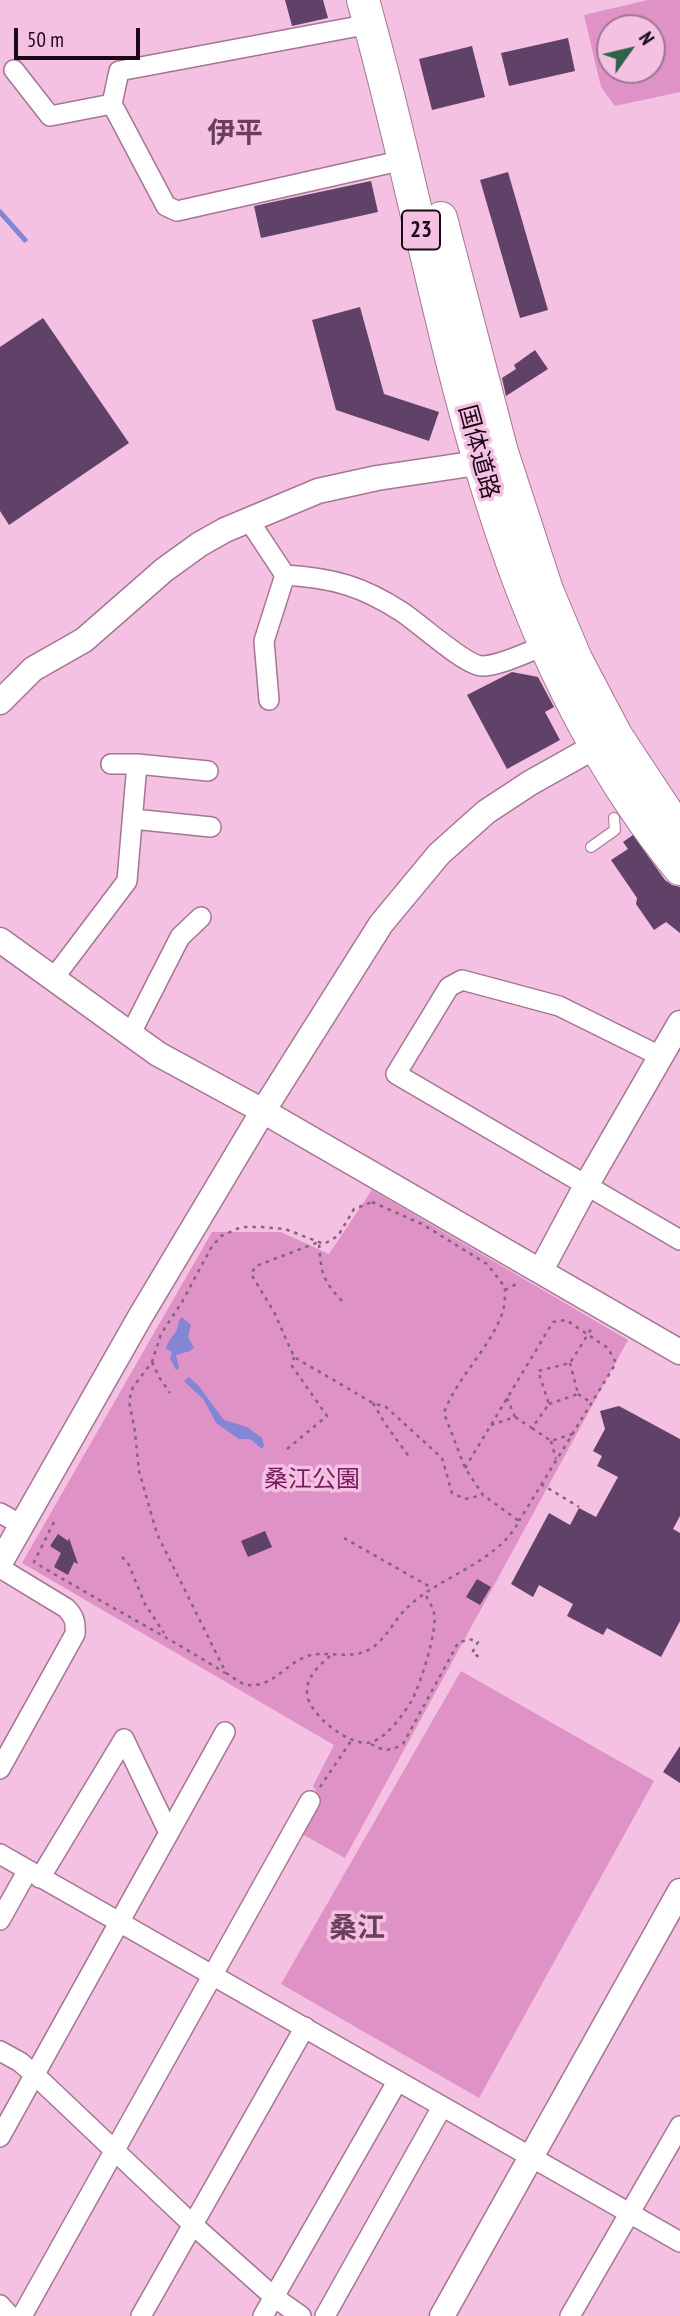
<!DOCTYPE html>
<html>
<head>
<meta charset="utf-8">
<style>
	body { margin:0 }
	#map { position:relative; width:680px; height:2316px; overflow:hidden; background:#f5c1e2; font-family:"PT Sans Narrow",sans-serif }
	canvas { display:block }
	.north { position:absolute; left:596px; top:14px; width:70px; height:70px; box-sizing:border-box; background:#f5c1e2; border:2px solid #9d7790; border-radius:50%; rotate:56deg; font-size:19px; font-weight:700; line-height:28px; text-align:center; color:#1a0915 }
	.north::after { content:''; display:block; margin:auto; width:24px; height:32px; background:#2e6349; clip-path:polygon(50% 0,100% 100%,50% 72%,0 100%) }
	.scale { position:absolute; left:14px; top:28px; width:126px; height:32px; box-sizing:border-box; border:4px solid #1a0915; border-top:0; padding-left:9px; font-size:21px; line-height:24px; white-space:nowrap; color:#1a0915; -webkit-text-stroke:5px #f5c1e2; paint-order:stroke }
</style>
</head>
<body>
<div id="map">
<canvas width="680" height="2316"></canvas>
<div class="north">N</div>
<div class="scale">50 m</div>
</div>
<script>
const ctx = document.querySelector('canvas').getContext('2d');
ctx.lineJoin = 'round';
function paint(path, color) { ctx.fillStyle = color; ctx.fill(path, 'evenodd'); }
function stroke(path, color, width, dash) { ctx.strokeStyle = color; ctx.lineWidth = width; ctx.lineCap = dash ? 'butt' : 'round'; ctx.setLineDash(dash || []); ctx.stroke(path); }
function write(font, color, halo, rows, align = 'center') {
  ctx.font = font + ' "PT Sans Narrow","Noto Sans JP",sans-serif'; ctx.lineWidth = 7; ctx.setLineDash([]); ctx.textBaseline = 'middle'; ctx.strokeStyle = halo; ctx.fillStyle = color; for (const [text, x, y, turn = 0] of rows) {
    ctx.save(); ctx.translate(x, y); ctx.rotate((+turn || 0) * Math.PI / 180); ctx.textAlign = isNaN(turn) ? turn : align; if (halo) ctx.strokeText(text, 0, 0); ctx.fillText(text, 0, 0); ctx.restore();
  }
}
paint(new Path2D(`
	M648,0h32v92l-65,14 -14,-19 -17,-72zM652,28v42h-42v-42z
	M372,1190l256,150 -283,518 -43,-24 18,-36 -7,-12 21,-41 -312,-182 190,-331h69l48,22z
	M461,1671l193,110 -175,317 -198,-114z`), '#df92c5');
paint(new Path2D(`
	M182,1317l9,8 -3,12 6,11 -4,3 -14,4 3,13 -3,2 -6,-12 2,-6 -6,-3c1,-8 7,-12 10,-18 3,-5 1,-9 6,-14z
	M189,1377l9,8 26,35 23,7 15,11 2,8 -2,3 -12,-10h-11l-23,-16 -12,-23 -20,-19z`), '#8286d4');
stroke(new Path2D(`
	M0,212l25,28`), '#8286d4', 5);
paint(new Path2D(`
	M285,0h38l5,18 -36,8z
	M568,38l7,33 -66,15 -8,-33z
	M472,46l13,51 -53,13 -13,-51z
	M508,172l40,138 -28,8 -40,-138z
	M371,181l7,31 -117,26 -7,-32z
	M360,307l24,87 55,18 -10,29 -93,-31 -24,-90z
	M43,318l86,125 -120,82 -9,-14v-164z
	M535,350l13,19 -42,27 -4,-18 14,-9 -2,-4z
	M512,672l26,5 16,30 -9,5 15,28 -53,29 -40,-74z
	M633,835l32,45 7,5 8,2v46l-14,-11 -12,8 -18,-26 1,-6 -26,-38 17,-11 -5,-7z
	M619,1406l61,33v77l-7,13 7,4v88l-19,36 -54,-29 -4,7 -36,-19 6,-12 -34,-19 -6,12 -22,-13 38,-71 21,12 9,-17 17,9 22,-40 -21,-11 5,-10 -9,-5 12,-22 -5,-18z
	M265,1531l7,16 -24,10 -7,-16z
	M58,1534l10,7 1,-3 9,26 -4,-2 -6,13 -14,-8 7,-14 -11,-7z
	M477,1579l14,8 -11,18 -14,-8z
	M680,1746v37l-17,-11z`), '#604167');
const service = new Path2D(`
	M591,847l24,-17 -1,-12`);
const minor = new Path2D(`
	M370,24l-251,47 -7,33 54,102 11,5 227,-51
	M14,70l36,46 62,-12
	M248,519l37,56 -21,66 5,59
	M285,575c48,3 77,11 117,37 17,11 64,54 80,54 18,0 45,-14 62,-20
	M111,764h26l71,7
	M133,819l78,8
	M53,979l74,-98 10,-117
	M130,1035l50,-98 21,-20
	M660,1056l-101,-50 -97,-26 -13,7 -53,87 284,166
	M0,1513l20,11
	M0,1568l66,40c8,8 10,14 9,26l-75,135
	M124,1739l45,94
	M0,1854l680,388
	M40,1878l84,-139
	M0,1920l28,-50
	M0,2051l20,11 15,13 157,149 82,73 27,19
	M0,2137l225,-405
	M0,2305l10,11
	M22,2316l288,-515
	M141,2316l164,-289
	M263,2316l134,-234
	M325,2316l117,-209
	M570,2316l110,-190`);
const tertiary = new Path2D(`
	M0,702l33,-33 51,-29 80,-70 36,-26 25,-14 93,-39 59,-13 87,-13 30,-10
	M0,940l158,114 105,57 417,241
	M541,1270l46,-86 93,-161
	M0,1563l140,-246 123,-206 118,-187 58,-70 47,-42 44,-29 66,-37
	M442,2316l238,-425`);
const primary = new Path2D(`
	M363,0c85,299 113,620 317,869
	M441,218l61,234 45,138 29,69 40,76 64,97`);
stroke(service, '#a57594', 12);
stroke(minor, '#a57594', 22);
stroke(tertiary, '#a57594', 27);
stroke(primary, '#a57594', 34);
stroke(new Path2D(`
	M372,1202l50,22 65,40 18,23c0,9 0,19 -3,27 -14,37 -45,63 -58,99l21,55 18,27 36,26c-22,42 -77,54 -110,85 -15,13 -22,33 -39,43 -18,11 -40,2 -59,6 -21,5 -35,28 -56,30 -12,2 -19,-6 -29,-12l-69,-139 -18,-63 -4,-39 -6,-31 4,-14 19,-25 9,-28 21,-32 29,-54 10,-12 20,-9h21l23,2 39,15 14,-8 16,-27z
	M505,1290l15,-8
	M342,1301c-21,-22 -21,-30 -23,-59l-63,24 -5,8 23,38 20,45 79,46 13,4 56,51 10,35 13,6 18,-4
	M152,1362l7,15 11,16
	M578,1394l14,9
	M507,1398l8,19
	M373,1403l13,22 24,33
	M549,1404l29,-10 -8,-31
	M491,1425l24,-8 17,11 17,-24 -11,-33 32,-8 23,-37
	M532,1428l19,13 21,-7
	M551,1441l5,18
	M287,1449l40,-33 -35,-50 2,-9
	M465,1468l88,-146 13,-2 42,28 8,15 -97,158
	M541,1484l38,23
	M54,1522l-20,40c63,38 129,72 191,111
	M344,1538l88,50
	M122,1557l6,6 17,41 19,29
	M330,1656c-10,9 -23,20 -23,35 -2,21 44,58 65,51 16,-6 31,-27 40,-42 8,-15 26,-70 22,-87 -1,-6 -6,-13 -9,-19
	M371,1744c13,8 19,7 32,0l55,-101 11,-4 9,3 -6,11 11,6
	M320,1787l31,-46`), '#856379', 2.5, [3.5, 5]);
stroke(service, '#fff', 10);
stroke(minor, '#fff', 19);
stroke(tertiary, '#fff', 24);
stroke(primary, '#fff', 32);
for (const [x, y, w] of [
	[421,230,38]
]) { const box = new Path2D(); box.roundRect(x - w / 2, y - 19.5, w, 39, 5); ctx.fillStyle = '#f5c1e2'; ctx.fill(box); stroke(box, '#1a0915', 2); }
write('bold 23px', '#1a0915', null, [
	["23",421,230]
]);
write('24px', '#1a0915', '#f5c1e2', [
	["国体道路",478,452,75]
]);
write('24px', '#761b5f', '#f5c1e2', [
	["桑江公園",312,1480]
]);
write('bold 28px', '#6a3f5c', '#f5c1e2', [
	["伊平",235,134],
	["桑江",357,1929]
]);
</script>
</body>
</html>
